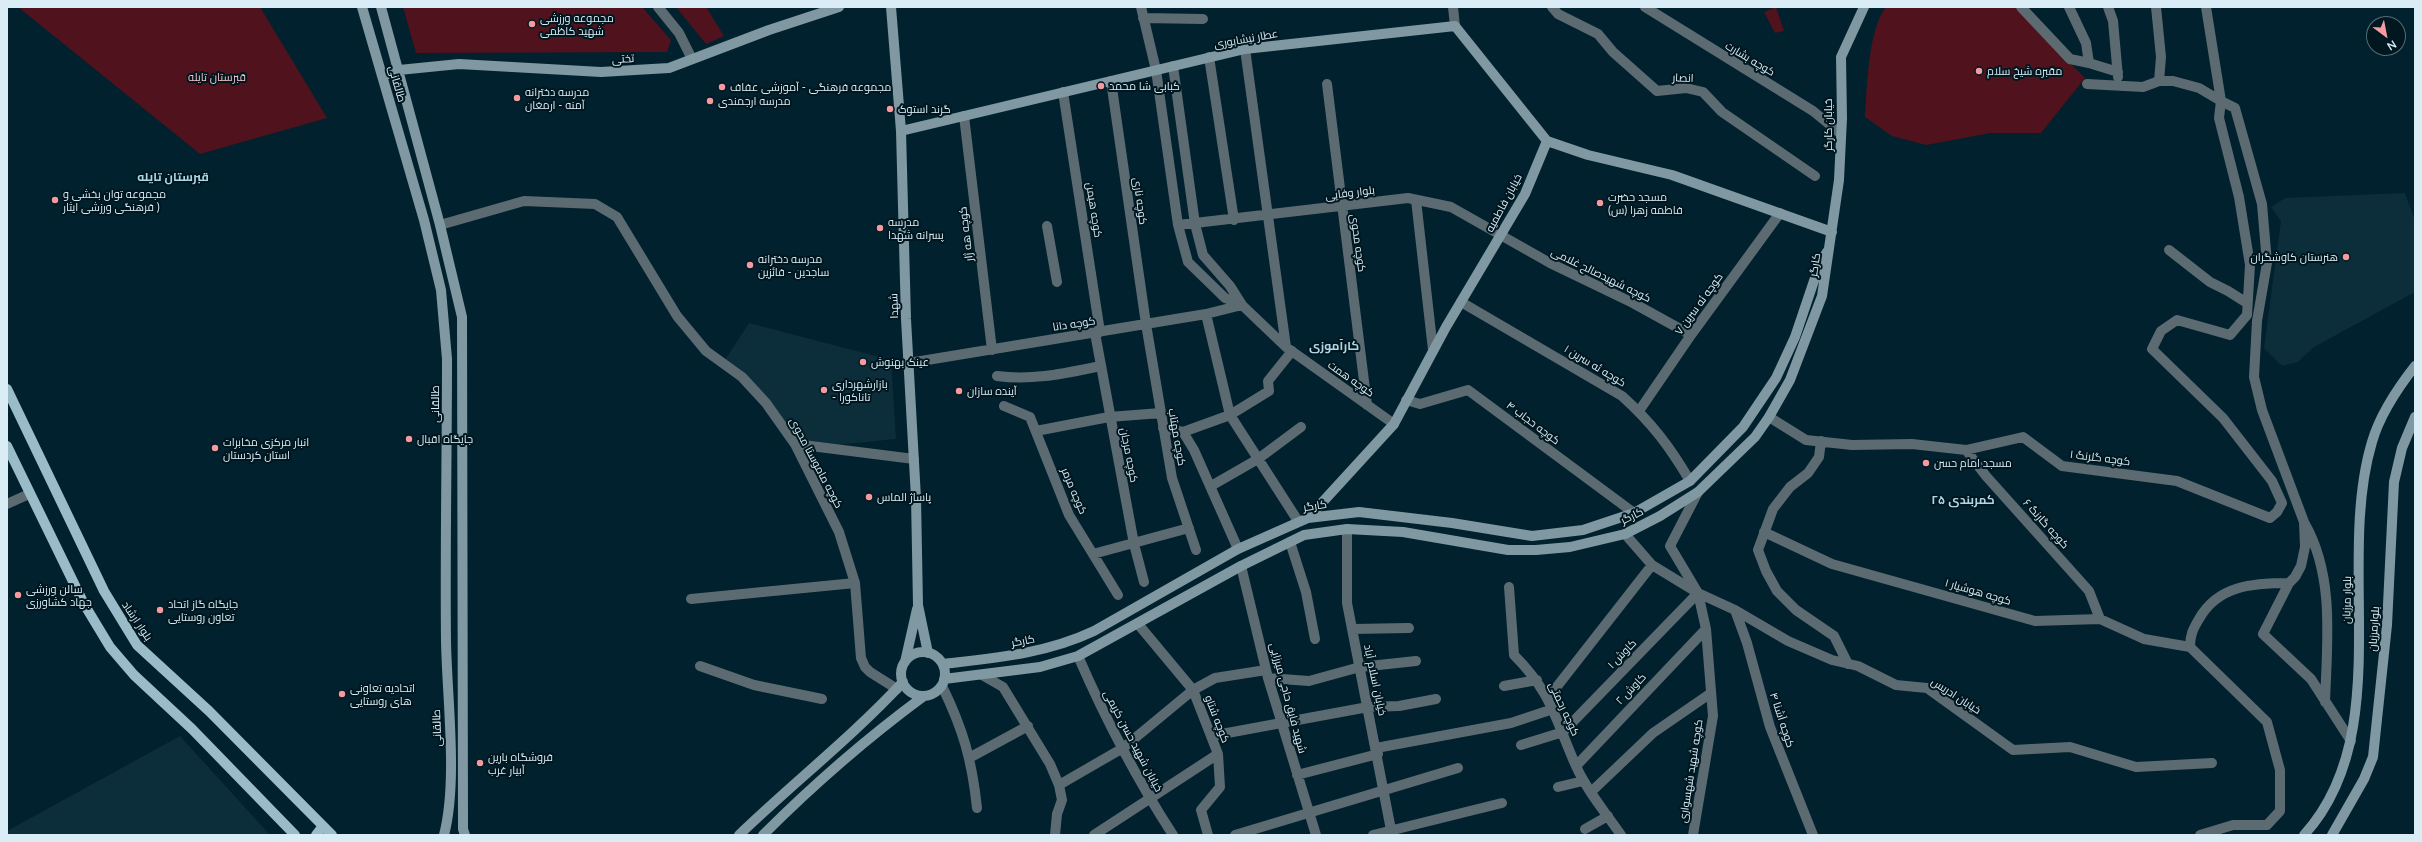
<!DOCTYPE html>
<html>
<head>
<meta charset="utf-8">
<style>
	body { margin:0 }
	#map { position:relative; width:2422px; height:842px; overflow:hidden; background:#00212d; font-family:Lato,sans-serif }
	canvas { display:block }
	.frame { position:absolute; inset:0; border:8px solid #daedf6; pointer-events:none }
	.north { position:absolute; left:2366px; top:16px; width:40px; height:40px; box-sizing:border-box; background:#001720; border:1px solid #576d76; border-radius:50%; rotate:148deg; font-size:11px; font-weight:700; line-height:16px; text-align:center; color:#daedf6 }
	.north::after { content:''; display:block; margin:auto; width:14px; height:18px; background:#f49aa0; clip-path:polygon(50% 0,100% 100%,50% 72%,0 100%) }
</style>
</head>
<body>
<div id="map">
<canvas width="2422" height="842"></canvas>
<div class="frame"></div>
<div class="north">N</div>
</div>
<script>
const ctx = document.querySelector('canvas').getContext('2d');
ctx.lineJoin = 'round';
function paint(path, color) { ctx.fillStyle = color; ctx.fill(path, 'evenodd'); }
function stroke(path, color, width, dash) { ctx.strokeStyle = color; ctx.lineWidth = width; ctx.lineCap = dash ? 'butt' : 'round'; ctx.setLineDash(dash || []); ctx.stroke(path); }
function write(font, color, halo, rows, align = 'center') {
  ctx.font = font + ' Lato,Cairo,sans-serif'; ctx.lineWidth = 4; ctx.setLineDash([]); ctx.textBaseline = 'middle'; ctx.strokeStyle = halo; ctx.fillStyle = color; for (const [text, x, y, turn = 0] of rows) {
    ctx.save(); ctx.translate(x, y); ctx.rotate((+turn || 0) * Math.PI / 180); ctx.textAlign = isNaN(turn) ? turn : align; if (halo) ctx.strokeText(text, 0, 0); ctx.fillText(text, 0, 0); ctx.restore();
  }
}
paint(new Path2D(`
	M2405,193l10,28v71l-101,55 -16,15 -16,4 -18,-18 17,-127 -10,-14 14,-9z
	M749,323l142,37 5,79 -102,10 -13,-28 -58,-58z
	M180,736l90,99h-263v-4z`), '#0b2e3a');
paint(new Path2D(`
	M18,7h242l67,111 -127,36z
	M403,7h239l29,33 -4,12 -251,1z
	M676,7h30l18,29 -18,8z
	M1776,7l8,24 -9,2 -11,-21z
	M1886,7h129l70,71 -44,55h-50l-65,12 -34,-9 -27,-19c2,-30 3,-87 21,-110z`), '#50131d');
stroke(new Path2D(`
	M658,7l21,26 13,26
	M1141,7l15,63 22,155 10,37 37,36 17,7
	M1453,7l2,19
	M1552,7l6,7 40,20 15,18 44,39 29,-3 17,4 19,20 93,64
	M1645,7l168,104 28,23
	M2021,7l49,52 19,4
	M2069,7l17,36 3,20 29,9
	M2108,7l5,14 5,56
	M2156,7l5,50 -2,24
	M2206,7l15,94
	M1143,18l60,1
	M1245,49l41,298
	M1209,57l25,163
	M1173,66l22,158 8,31 27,31 12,19 44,42 108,77
	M1111,81l35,243 26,154 24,72
	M1327,84l40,321
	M2087,84l56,3 16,-6h14l26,7 22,13
	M1063,92l37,240
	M964,116l28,234
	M1416,200l17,150
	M440,225l84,-24 71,3 22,13 60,99 29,35 36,26 24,26 29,41 44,88 16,51 6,75 4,9 5,5 27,17
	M1178,225l230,-27 43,9 99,56 83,40 58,32
	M1047,226l10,56
	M2169,250l41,32 18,9 19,12
	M1461,302l161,94c30,27 48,51 68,85
	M1206,314l24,101 68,106
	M1095,333l39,211 10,38
	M909,363l297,-49 36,-9
	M997,376c36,5 69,-3 104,-10
	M1406,400l14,4 48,-14 166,123
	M1004,406l26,11 39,98 49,80
	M1639,411l52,-76 89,-122
	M1769,417l37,23 46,5 60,-1 54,6 57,-13 39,29 115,15 93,37 7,-6 5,-9 -10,-22 -49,-63 -71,-69 9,-18 16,-11 53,15 17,-20 3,-50 -11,-68 -20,-79 2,-17 14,7 27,96 5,59 -10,58 -3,56 8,33 42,112 1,25 -4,19 -6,11 -6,6c-35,0 -71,2 -90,36 -6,10 -9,16 -9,28l77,75 13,48v41l-13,14h-34l-33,10
	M1163,428l20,4 11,18 44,99
	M1036,431l73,-14 52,-4
	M1183,432l47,-17 39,-24 -1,-10 24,-30
	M1821,441l-2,16 -11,16 -18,14 -17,22 -15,41 8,21 11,20 19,19 38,26 14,28
	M795,444l119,15
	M1966,450l20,26 103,115 11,28
	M1211,486l47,-27 43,-32
	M7,504l22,-10
	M2305,524c30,53 22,119 20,178
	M1347,529v74l45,232
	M1764,532l68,32 203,57 65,-2 44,20 46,8
	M1625,534l27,31 46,28 37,17 53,31 44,19 26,6 38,19 31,3 86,62 57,-3 66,20 76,-4
	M1290,542l16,50 9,47
	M1093,554l96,-26
	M1241,566l27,112 48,157
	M2289,583l-26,51 48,45 40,62
	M1509,587l5,68c38,38 41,64 62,111 11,25 30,47 45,69
	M691,599l164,-16
	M1735,610l12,33 23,84 43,108
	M1138,624l55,66 25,64 2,33 -19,23 7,25
	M1352,629l57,-1
	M1078,656c27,62 58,122 95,179
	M700,666l54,19 68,14
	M982,675l21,12 47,77 9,21 3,15 -5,14 -2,21
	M1268,678l41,3 51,-14 56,-6
	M942,686c21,43 30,74 35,122
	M1504,686l33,-6
	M1548,698l104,-133
	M1211,736l157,-29 31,-1 37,-7
	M1521,745l42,-13 135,-139
	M1376,748l135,-25 42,-14
	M969,758l59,-32
	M1576,766l130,-137
	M1297,775l81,-21
	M1059,785l64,-37 70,-58 22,-12 51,-8
	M1558,787l25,-6
	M1591,792l62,-59 58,-40
	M1585,829l23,-13
	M1094,835l124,-81
	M1235,835l223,-67
	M1373,835l129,-32
	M1693,835l20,-119 -7,-87 -8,-36 -28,-47 28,-54`), '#5b6b71', 10);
stroke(new Path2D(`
	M362,7l62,213 17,70 6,69c0,94 -2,188 -1,282 1,58 12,140 -2,194
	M381,7l59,218 22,92 1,512 2,6
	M891,7l10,124 5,188 10,179 2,107 10,48
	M382,76l17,-6 60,-6 142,8 68,-4 100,-38 70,-23
	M901,131l344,-82 210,-23 92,115
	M1547,141l41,14 84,20 160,57
	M1308,518l86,-94 52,-97 79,-133 22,-53
	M901 674a22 22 0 1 1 44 0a22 22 0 1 1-44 0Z
	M905,662l12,-53
	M943,664c52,-6 102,-10 151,-33l144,-82 70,-31 51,-6 93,11 80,13 51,-6 51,-17 56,-32 53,-54 33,-49 19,-41 25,-74 7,-11
	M944,679l96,-12 38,-11 163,-90 63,-31 43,-6 56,3 105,18h28l34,-3 55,-13 35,-18 38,-24 57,-55 14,-20 21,-37 32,-84 17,-116 3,-62 -1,-61 23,-50
	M739,835c54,-52 113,-98 164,-153
	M763,835c50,-50 104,-97 161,-139
	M2304,835c93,-102 31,-270 68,-393 8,-28 25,-53 43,-76
	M2332,835l32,-56 9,-22 14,-132 7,-143 8,-34 13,-31`), '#7f98a2', 10);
stroke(new Path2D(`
	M7,389l97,202 33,54 72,66 123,124
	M7,446l77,158 26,43 24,28 58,54 103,106
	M316,835l7,-9`), '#9abbc8', 10);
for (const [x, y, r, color] of [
	[532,24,4,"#f49aa0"],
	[1979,71,4,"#f49aa0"],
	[1101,86,4,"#f49aa0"],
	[722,87,4,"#f49aa0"],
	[517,98,4,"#f49aa0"],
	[710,101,4,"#f49aa0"],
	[890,109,4,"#f49aa0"],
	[55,200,4,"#f49aa0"],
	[1600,203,4,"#f49aa0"],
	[880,228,4,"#f49aa0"],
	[2346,257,4,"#f49aa0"],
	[750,265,4,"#f49aa0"],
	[863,362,4,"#f49aa0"],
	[824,390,4,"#f49aa0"],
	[959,391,4,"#f49aa0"],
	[409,439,4,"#f49aa0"],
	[215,448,4,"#f49aa0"],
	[1926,463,4,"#f49aa0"],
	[869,497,4,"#f49aa0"],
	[18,595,4,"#f49aa0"],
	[160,610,4,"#f49aa0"],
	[342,694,4,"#f49aa0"],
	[480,763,4,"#f49aa0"]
]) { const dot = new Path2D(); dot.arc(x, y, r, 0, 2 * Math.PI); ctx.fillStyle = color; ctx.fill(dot); stroke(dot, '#001720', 1.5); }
write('11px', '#daedf6', '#001720', [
	["مجموعه ورزشی",540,18],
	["شهید کاظمی",540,31],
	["مقبره شیخ سلام",1987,71],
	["کبابی شا محمد",1109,86],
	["مجموعه فرهنگی - آموزشی عفاف",730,87],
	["مدرسه دخترانه",525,92],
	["آمنه - ارمغان",525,105],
	["مدرسه ارجمندی",718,101],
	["گرند استوک",898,109],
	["مجموعه توان بخشی و",63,194],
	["فرهنگی ورزشی ایثار )",63,207],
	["مسجد حضرت",1608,197],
	["فاطمه زهرا (س)",1608,210],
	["مدرسه",888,222],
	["پسرانه شهدا",888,235],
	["هنرستان کاوشگران",2338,257,"right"],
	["مدرسه دخترانه",758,259],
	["ساجدین - فائزین",758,272],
	["عینک بهنوش",871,362],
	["بازارشهرداری",832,384],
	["- تاناکورا",832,397],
	["آینده سازان",967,391],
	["جایگاه اقبال",417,439],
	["انبار مرکزی مخابرات",223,442],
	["استان کردستان",223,455],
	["مسجد امام حسن",1934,463],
	["پاساژ الماس",877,497],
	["سالن ورزشی",26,589],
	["جهاد کشاورزی",26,602],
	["جایگاه گاز اتحاد",168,604],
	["تعاون روستایی",168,617],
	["اتحادیه تعاونی",350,688],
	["های روستایی",350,701],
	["فروشگاه بارین",488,757],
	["آبیار غرب",488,770]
], 'left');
write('11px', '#daedf6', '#001720', [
	["عطار نیشابوری",1246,39,-10],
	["تختی",623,59,-3],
	["کوچه بشارت",1750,59,31],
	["انصار",1683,78,2],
	["طالقانی",397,84,74],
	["خیابان کارگر",1828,125,-90],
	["بلوار وفایی",1350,193,-7],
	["کوچه ناری",1140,201,82],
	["خیابان فاطمیه",1504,203,-62],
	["کوچه هیمن",1094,210,81],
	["کوچه هه ژار",966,234,-97],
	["کوچه محوی",1358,243,82],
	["کارگر",1815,265,-81],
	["کوچه شهیدصالح غلامی",1601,275,26],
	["کوچه ئه سرین ۷",1699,304,-54],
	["شهدا",894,306,-92],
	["کوچه دانا",1074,324,-9],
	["کوچه ئه سرین ۱",1595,366,31],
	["کوچه همت",1351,379,35],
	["طالقانی",435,404,-90],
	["کوچه حجاب ۴",1533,423,37],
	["کوچه مهتاب",1177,437,80],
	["کوچه مرجان",1129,455,79],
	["کوچه گلرنگ ۱",2100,458,7],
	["کوچه ماموستا محوی",816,463,62],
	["کوچه مرمر",1074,491,67],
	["کارگر",1315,506,-9],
	["کارگر",1632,516,-26],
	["کوچه گارنگ ۶",2046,524,48],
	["کوچه هوشیار ۱",1978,592,16],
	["بلوار مرزبان",2347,600,-89],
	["بلوار ارشاد",137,621,56],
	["بلوارمرزبان",2374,629,-86],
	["کارگر",1023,641,-11],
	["کاوش ۱",1622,654,-46],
	["خیابان اسلام آباد",1375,680,78],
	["کاوش ۲",1631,689,-47],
	["خیابان ادریس",1956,696,33],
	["شهید فایق حاجی میرزایی",1288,698,75],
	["کوچه رحمتی",1564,709,65],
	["کوچه شتاو",1217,719,69],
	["کوچه آشنا ۴",1782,720,72],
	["طالقانی",437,728,-92],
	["خیابان شهید حسن کریمی",1133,741,62],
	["کوچه شهید شهسواری",1691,771,-81]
]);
write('11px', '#f4c4c6', '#001720', [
	["قبرستان تایله",217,77]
]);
write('bold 12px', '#afd6e7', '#001720', [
	["قبرستان تایله",173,177],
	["کارآموزی",1334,346],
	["کمربندی ۲۵",1963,500]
]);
</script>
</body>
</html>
